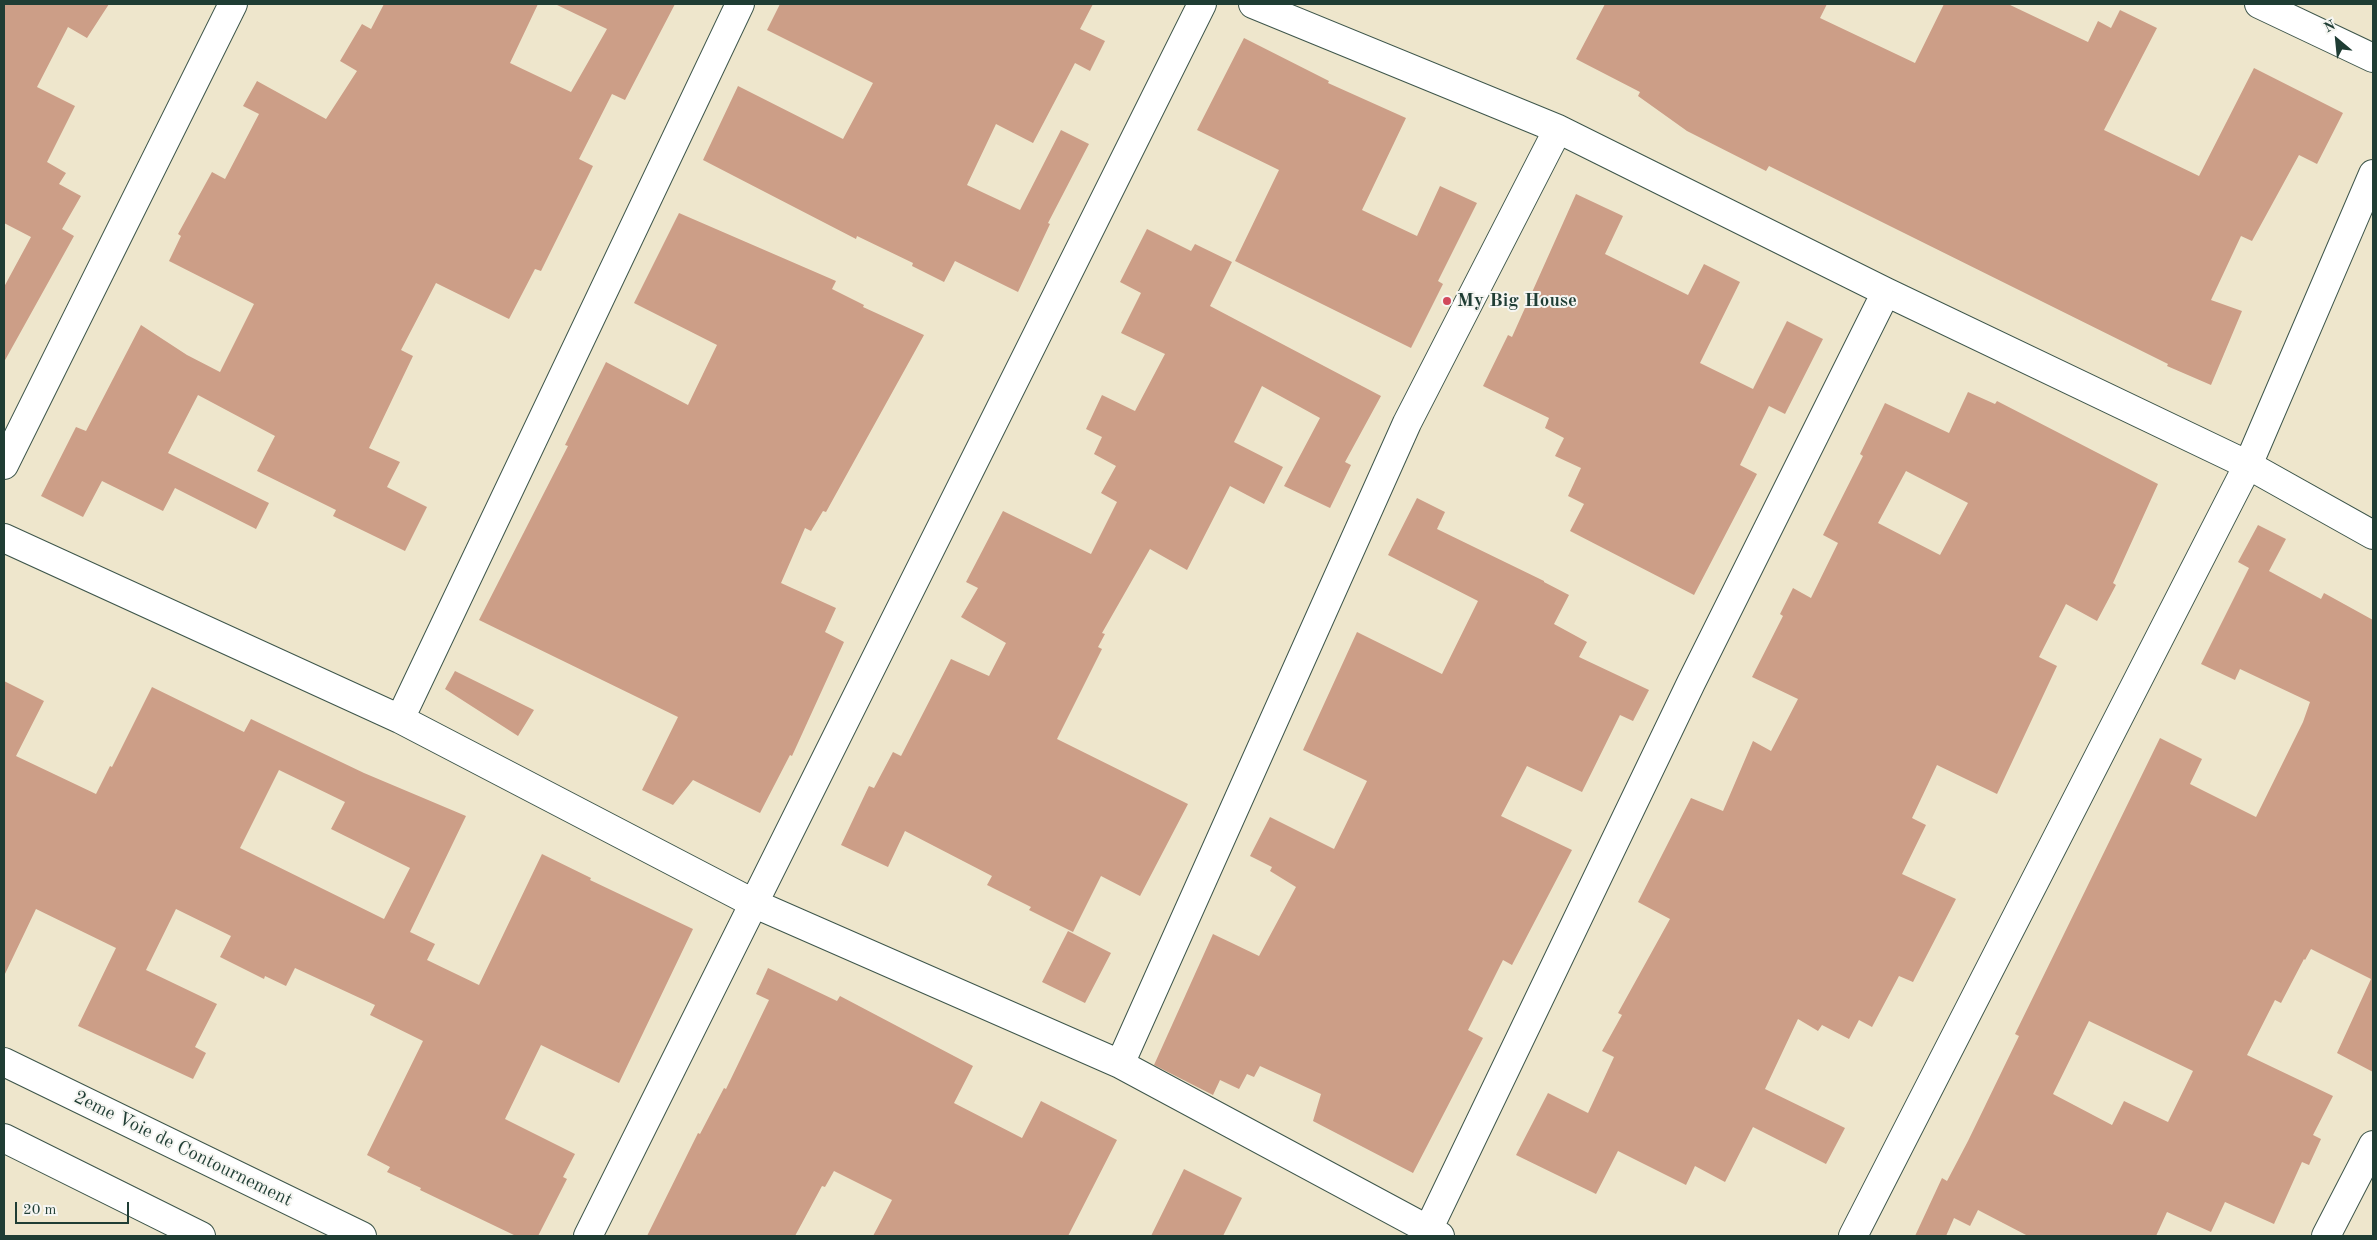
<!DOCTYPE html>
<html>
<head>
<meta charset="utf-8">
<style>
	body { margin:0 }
	#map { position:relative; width:2377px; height:1240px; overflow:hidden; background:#eee6cc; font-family:"Old Standard TT",serif }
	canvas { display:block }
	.frame { position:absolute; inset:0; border:5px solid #1f3d34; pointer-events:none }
	.north { position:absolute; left:2312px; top:15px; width:50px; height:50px; -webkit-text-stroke:4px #f6f6f2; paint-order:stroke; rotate:332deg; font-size:14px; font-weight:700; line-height:20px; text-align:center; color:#1f3d34 }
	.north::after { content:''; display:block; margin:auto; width:18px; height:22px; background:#1f3d34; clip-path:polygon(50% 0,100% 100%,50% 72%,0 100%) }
	.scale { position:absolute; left:15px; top:1202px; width:114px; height:22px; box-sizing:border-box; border:2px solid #1f3d34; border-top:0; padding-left:6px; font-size:15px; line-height:18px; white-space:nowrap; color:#1f3d34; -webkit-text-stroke:4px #f6f6f2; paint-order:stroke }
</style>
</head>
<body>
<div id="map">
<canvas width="2377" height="1240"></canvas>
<div class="frame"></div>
<div class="north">N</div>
<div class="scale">20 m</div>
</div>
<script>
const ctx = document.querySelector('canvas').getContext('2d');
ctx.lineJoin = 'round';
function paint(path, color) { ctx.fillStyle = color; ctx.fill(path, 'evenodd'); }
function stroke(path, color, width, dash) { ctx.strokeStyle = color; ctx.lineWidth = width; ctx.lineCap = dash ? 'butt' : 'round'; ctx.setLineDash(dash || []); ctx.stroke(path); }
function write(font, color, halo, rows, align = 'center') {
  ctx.font = font + ' "Old Standard TT",serif'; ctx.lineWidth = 4; ctx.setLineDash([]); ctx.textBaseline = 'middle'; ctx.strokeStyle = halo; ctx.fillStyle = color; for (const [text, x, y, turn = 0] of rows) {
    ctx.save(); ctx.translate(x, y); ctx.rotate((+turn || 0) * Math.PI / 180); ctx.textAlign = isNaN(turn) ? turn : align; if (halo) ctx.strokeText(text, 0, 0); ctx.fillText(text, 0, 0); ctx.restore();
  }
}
paint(new Path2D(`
	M4,4h105l-22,34 -19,-11 -31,60 38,19 -28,56 19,11 -7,11 22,12 -19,33 12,7 -70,126v-75l27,-50 -27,-14z
	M384,4h154l-28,59 61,29 36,-63 -52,-25h120l-50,96 -13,-6 -33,65 14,7 -52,105 -6,-2 -26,50 -73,-36 -35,67 12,6 -44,92 31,14 -13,25 40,20 -22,44 -72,-35 3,-6 -79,-39 18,-35 -77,-41 -30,58 101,50 -13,26 -81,-41 -12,23 -61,-30 -19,36 -42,-21 35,-69 10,4 55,-106 46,30 33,17 34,-68 -85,-43 12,-25 -3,-2 34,-62 13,7 34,-65 -16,-8 14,-25 69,38 31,-48 -17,-10 22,-37 9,5z
	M780,4h313l-13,25 25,12 -15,30 -15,-8 -42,80 -37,-19 -29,61 53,25 41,-80 28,14 -41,79 2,1 -32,68 -63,-31 -11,21 -32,-16 1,-3 -56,-27 -1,3 -153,-79 35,-74 105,53 30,-56 -106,-53z
	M1605,4h222l-7,14 95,45 29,-59h64l80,38 10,-21 13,7 9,-18 37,18 -53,102 95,46 55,-108 89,45 -26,51 -18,-9 -47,86 -11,-5 -30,64 31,11 -31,74 -44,-19 1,-2 -399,-198 -3,5 -79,-40 -49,-35 2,-4 -64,-33z
	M1244,38l85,43 -1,2 78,35 -44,92 55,26 23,-50 37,17 -39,78 5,3 -32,64 -176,-87 44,-91 -82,-40z
	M1576,194l47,22 -18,38 83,41 16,-31 36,18 -40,81 53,26 34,-68 36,18 -38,75 -16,-8 -29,59 17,9 -63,121 -124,-64 14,-27 -16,-8 13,-28 -26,-12 9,-18 -19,-10 4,-10 -66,-32 25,-51 4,2z
	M679,213l157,68 -4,8 32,16 -1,2 61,28 -98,177 -3,-1 -12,20 -6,-3 -24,55 55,25 -11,24 19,10 -52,114 -2,-1 -30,58 -67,-33 -20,25 -31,-15 36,-73 -199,-97 89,-174 -3,-1 41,-83 82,43 29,-60 -83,-42z
	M1147,229l44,22 4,-7 37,18 -22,44 171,90 -36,66 6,3 -21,43 -46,-22 36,-68 -58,-32 -28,56 49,25 -19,37 -34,-18 -43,84 -37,-21 -48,84 3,1 -7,13 4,2 -45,90 131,65 -48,92 -39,-20 -28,56 -44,-22 2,-3 -44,-22 5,-9 -87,-45 -17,36 -47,-22 28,-59 5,2 19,-36 8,4 50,-97 38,17 17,-33 -45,-26 17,-29 -12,-6 37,-71 88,43 26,-52 -16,-9 15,-27 -22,-12 8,-17 -16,-8 16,-34 33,16 30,-57 -44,-21 20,-40 -21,-11z
	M1968,392l27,12 2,-3 161,83 -45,99 3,2 -19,36 -31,-17 -27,53 18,9 -60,128 -60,-29 -25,53 14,7 -24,49 54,25 -43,83 -14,-6 -27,51 -13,-7 -10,19 -27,-14 -4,6 -20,-12 -33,70 80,39 -19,36 -73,-37 -28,55 -30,-16 -9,19 -68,-34 -22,43 -80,-39 32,-62 40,20 26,-56 -12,-6 20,-36 -4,-2 52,-94 -32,-17 53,-104 32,13 30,-70 18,10 27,-52 -46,-22 31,-61 -3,-2 13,-26 18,10 27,-55 -15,-8 40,-79 -3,-2 25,-51 64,30zM1906,471l62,32 -28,52 -62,-32z
	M1417,498l28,14 -8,17 107,52v1l25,13 -15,29 33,18 -8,15 70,33 -16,31 -13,-6 -38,77 -55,-26 -26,50 71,34 -60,115 -9,-5 -35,70 15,8 -70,135 -100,-52 8,-27 -61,-28 -6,11 -7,-3 -8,15 -19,-9 -7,15 -59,-30 59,-131 46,22 37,-69 -26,-16 2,-4 -22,-11 20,-39 64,32 33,-68 -64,-31 54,-118 85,42 36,-73 -90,-46z
	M2258,525l28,14 -17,32 52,28 3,-6 49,27v452l-36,-19 34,-74 -60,-30 -6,11 -1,-1 -23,44 -6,-3 -28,55 86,41 -20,39 8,4 -12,26 -7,-3 -28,62 -49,-22 -14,30 -44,-20 -11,24h-128l-50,-26 -8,16 -16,-8 -8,18h-31l27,-58 5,3 21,-40 51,-105 -4,-2 145,-296 42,21 -12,25 66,33 47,-95 7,-20 -70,-33 -5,11 -34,-16 48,-96 -11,-6zM2089,1021l104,50 -25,51 -44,-21 -12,24 -59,-31z
	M455,671l79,39 -16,26 -73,-47z
	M4,681l40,20 -28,55 80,38 14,-28 2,1 40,-80 92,45 7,-13 113,54 102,43 -56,116 25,12 -8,16 52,25 63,-131 49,24 -1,2 103,49 -74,154 -78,-38 -36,74 70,35 -12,23 4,2 -29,57h-22l-96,-46 1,-2 -34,-16 3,-5 -23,-12 56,-114 -53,-26 5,-10 -80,-37 -9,18 -21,-10 -1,3 -44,-22 11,-21 -55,-27 -30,61 71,34 -22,43 11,6 -13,26 -115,-53 38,-78 -80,-39 -32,67zM279,770l66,32 -14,27 79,39 -26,51 -144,-71z
	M1068,931l43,22 -26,50 -43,-21z
	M768,968l69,33 3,-5 133,70 -19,37 68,35 19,-37 76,39 -49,96h-195l19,-36 -58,-29 -9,16 -3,-1 -27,50h-148l51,-103 2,1 24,-46 2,1 43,-89 -13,-6z
	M1184,1169l58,29 -19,38h-72z`), '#cc9e87');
const minor = new Path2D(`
	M1253,4l305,125 328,163 362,173 125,70
	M2259,4l114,54
	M4,465l229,-461
	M4,538l396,181 355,185 365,160 320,172
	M400,719l340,-715
	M1120,1064l287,-641 151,-294
	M1428,1230l263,-547 195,-391
	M588,1236l614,-1232
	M1853,1236l395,-771 125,-291
	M2326,1236l47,-91`);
const major = new Path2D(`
	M4,1062l358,174
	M4,1138l197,98`);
stroke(minor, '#3e564b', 30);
stroke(major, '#3e564b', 30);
stroke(minor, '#fff', 28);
stroke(major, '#fff', 28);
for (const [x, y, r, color] of [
	[1447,301,5,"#d1495b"]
]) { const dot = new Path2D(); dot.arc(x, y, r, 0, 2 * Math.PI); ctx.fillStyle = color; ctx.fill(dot); stroke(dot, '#f6f6f2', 2); }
write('bold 19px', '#1f3d34', '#f6f6f2', [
	["My Big House",1457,301]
], 'left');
write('19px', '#1f3d34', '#f6f6f2', [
	["2eme Voie de Contournement",183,1149,26]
]);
</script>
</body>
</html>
